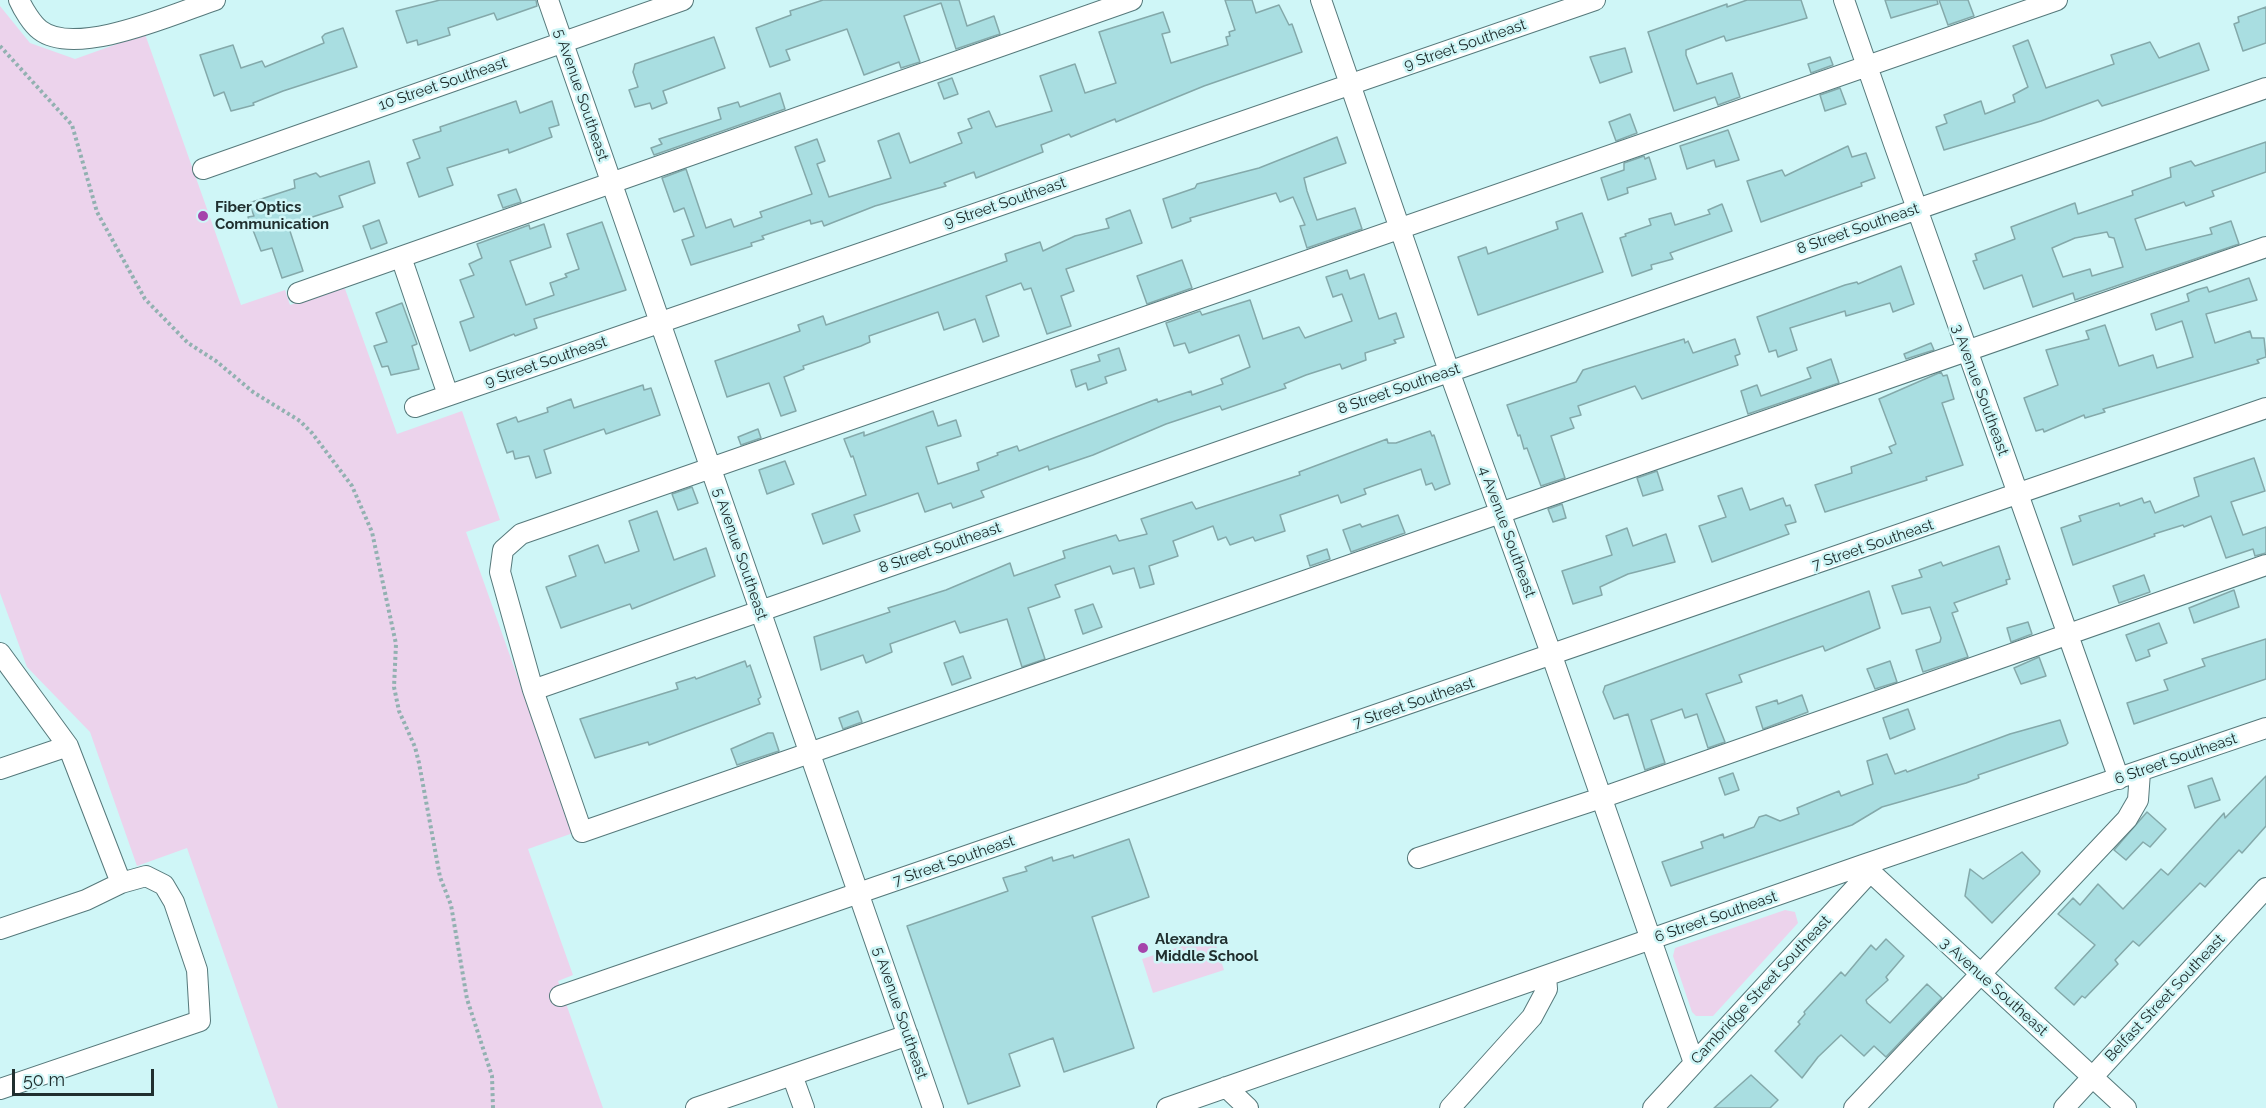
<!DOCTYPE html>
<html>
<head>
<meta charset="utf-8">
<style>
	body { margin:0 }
	#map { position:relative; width:2266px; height:1108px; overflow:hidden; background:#cff6f7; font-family:Raleway,sans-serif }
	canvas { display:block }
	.scale { position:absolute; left:12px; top:1069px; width:142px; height:27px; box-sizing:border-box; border:3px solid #202f2f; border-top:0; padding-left:8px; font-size:18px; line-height:21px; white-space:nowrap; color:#202f2f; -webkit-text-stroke:4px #cff6f7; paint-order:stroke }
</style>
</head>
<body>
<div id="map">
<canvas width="2266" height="1108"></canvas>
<div class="scale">50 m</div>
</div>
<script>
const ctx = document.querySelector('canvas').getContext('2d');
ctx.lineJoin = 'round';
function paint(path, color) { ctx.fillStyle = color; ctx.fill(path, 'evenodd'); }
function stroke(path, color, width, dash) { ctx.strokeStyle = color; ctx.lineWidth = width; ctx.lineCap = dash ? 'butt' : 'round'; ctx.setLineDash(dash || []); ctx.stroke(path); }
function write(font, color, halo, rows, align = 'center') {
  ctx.font = font + ' Raleway,sans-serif'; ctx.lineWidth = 5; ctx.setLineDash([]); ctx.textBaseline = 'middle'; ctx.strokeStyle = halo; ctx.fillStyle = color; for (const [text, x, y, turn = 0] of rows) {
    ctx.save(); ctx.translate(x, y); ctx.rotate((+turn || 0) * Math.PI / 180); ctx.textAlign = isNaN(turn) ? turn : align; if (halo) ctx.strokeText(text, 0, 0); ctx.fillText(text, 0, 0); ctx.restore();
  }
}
paint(new Path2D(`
	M0,6l30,37 45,16 70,-25 96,271 44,-15 5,15 54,-19 53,148 65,-23 38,109 -34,12 107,301 -45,16 45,126 -15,6 45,127h-325l-91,-260 -50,18 -47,-134 -63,-65 -27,-74z
	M1785,910l10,2 3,11 -85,93h-17l-4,-4 -19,-56 2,-8z
	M1213,936l11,34 -71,23 -11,-34z`), '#ecd3ec');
const building = new Path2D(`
	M440,0h96l1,6 -40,14 -3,-7 -46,15 2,7 -32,10 -1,-5 -10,3 -11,-32z
	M823,0h136l8,26 27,-10 6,18 -44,15 -15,-46 -37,13 16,46 -19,6 -2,-6 -35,13 -17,-46 -61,21 4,10 -20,7 -14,-39 35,-13 -1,-4z
	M1225,0h27l4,13 23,-8 10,20 3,-1 10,28 -98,34 -88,36 -1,-3 -44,18 -2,-3 -28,11 2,7 -67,26 -2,-6 -30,11 2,3 -71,20 -51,20 -2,-5 -11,3 -1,-4 -48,16 2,3 -13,4 1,3 -61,19 -9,-25 12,-4 -10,-28 -10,4 -12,-34 24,-9 20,59 25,-9 3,8 28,-10 -2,-5 52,-18 -17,-47 22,-8 8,22 -8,3 12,33 62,-19 -13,-37 21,-8 11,30 52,-20 -4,-10 14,-5 -4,-9 21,-8 7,16 56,-16 -12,-35 35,-12 10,29 31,-10 -17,-51 64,-20 7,20 -8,2 9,29 57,-18 -2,-8 4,-1 -1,-4 6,-2z
	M1747,0h54l6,18 -81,23 -2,-5 -38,14v5l11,29 35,-11 8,24 -22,8 -3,-8 -41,14 -26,-79 79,-28v3z
	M1885,0h52l1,4 -47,14z
	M1939,0h29l6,16 -26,9z
	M2266,7v36l-23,8 -9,-27 5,-2 -1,-5z
	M343,28l14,39 -74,24 -30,12 1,2 -23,6 -7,-19 -10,4 -14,-41 33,-10 8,23 21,-7 3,6 59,-24 -2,-6 3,-3z
	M714,37l11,31 -62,23 4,12 -15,6 -2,-6 -15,4 -6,-17 9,-3 -5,-15 2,-8z
	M2028,40l18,48 68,-24 -3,-9 39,-13 9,16 40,-15 10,27 -97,33 -10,3 -4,-6 -57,21 -97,29 -8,-23 11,-4 -3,-8 37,-14 4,13 30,-12 -2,-7 15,-8 -15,-41z
	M1625,48l7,24 -32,11 -10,-26z
	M1830,57l3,8 -22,8 -3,-9z
	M952,78l6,16 -14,5 -6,-16z
	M1840,88l6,16 -21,7 -5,-16z
	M780,93l5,16 -131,46 -3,-7 11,-4 -3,-5 62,-20 -3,-11 20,-6 2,5z
	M516,101l4,12 32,-12 7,24 -10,3 3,9 -43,16 -1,-4 -61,19 6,17 -34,12 -12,-34 13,-5 -7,-18 28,-9 -1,-4z
	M1630,114l7,19 -21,8 -7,-19z
	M1728,130l11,30 -23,7 -2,-7 -27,9 -7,-23z
	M1337,137l9,26 -42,15 3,13 10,29 38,-12 7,21 -55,19 -7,-22 5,-1 -12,-28 -13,5 -4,-9 -86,25 1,3 -19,7 -9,-29 32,-11 2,-4 62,-16z
	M2266,142v30l-54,19 2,5 -28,10 -2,-4 -49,17 11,31 66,-16 -2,-6 21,-7 8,23 -164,56 -2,-7 -40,14 -11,-32 -38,14 -11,-28 4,-1 -2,-6 40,-15 -4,-12 64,-24 3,11 55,-19 -1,-4 39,-14 -1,-9 21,-7 4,5zM2107,232l2,5 5,1 9,29 -31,9 -2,-7 -27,8 -11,-29 23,-10z
	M1848,146l4,11 14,-4 9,25 -14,5 1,3 -101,36 -14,-41 35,-11 3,6z
	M1644,156l1,3 4,-2 7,22 -29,9 1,5 -20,7 -7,-22 23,-8v-7z
	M369,161l6,22 -36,13 4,11 -55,18 15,46 -21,7 -10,-30 -11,3 -13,-34 6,-1 -5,-13 46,-15 -1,-8 22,-7 4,4z
	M516,189l5,13 -18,6 -5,-13z
	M1722,204l10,27 -62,22 3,6 -22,6 1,4 -20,7 -12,-38 6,-2 -1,-2 26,-9 -2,-6 22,-6 4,12 35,-11 -2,-4z
	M1130,210l12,33 -76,26 8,22 -13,5 10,30 -24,8 -16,-46 -7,2 -3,-7 -35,13 13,40 -16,6 -8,-23 -31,11 -6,-18 -69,24 1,6 -9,4 -58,20 1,3 -20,8 12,34 -15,5 -12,-33 -42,14 -12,-36 85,-30 -2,-6 25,-9 3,9 181,-64 -2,-7 35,-12 3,9 32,-15 34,-8 -3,-9z
	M1582,213l21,59 -125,43 -20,-58 28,-10 2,7 70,-25 -2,-7z
	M379,220l8,23 -16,6 -8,-23z
	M602,222l24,68 -92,29 3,9 -22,8 -1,-2 -44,17 -10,-29 14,-5 -14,-37 14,-5 -5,-11 13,-6 -5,-14 52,-19 1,4 14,-5 7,23 -41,14 16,44 28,-10 -4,-12 17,-6 -2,-3 14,-5 -12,-35z
	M1182,260l10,28 -45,16 -10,-28z
	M1901,266l13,38 -21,8 -3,-9 -44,13 -1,-5 -55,17 7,22 -19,7 -2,-7 -7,2 -12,-35 88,-32 12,-3 1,2z
	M1347,270l3,9 14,-5 15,45 17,-6 8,24 -10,3 2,3 -31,10 1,7 -24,9 -2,-5 -34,11 -22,9 2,4 -64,22 -2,-4 -54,18 -73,31 -44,15 -1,-4 -67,25 3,6 -31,11 -2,-5 -26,9 -7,-19 -37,13 -27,9 6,16 -37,13 -11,-30 54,-19 -13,-39 -2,1 -7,-18 20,-7v4l69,-25 5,15 18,-6 5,16 -35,11 12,37 41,-14 -2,-7 21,-8 -1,-2 20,-7 2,5 138,-52 1,3 33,-11 1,4 31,-11 -2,-5 29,-12 -11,-32 -50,18 -4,-10 -11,3 -8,-23 34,-12 2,4 48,-15 13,39 36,-12 6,11 47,-17 -10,-27 -9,3 -7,-20z
	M2249,278l8,22 -51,14 9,29 35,-12 2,7h12l2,19 -9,3 2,3 -156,46 2,3 -20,6 -1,-3 -40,17 -1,-3 -7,2 -12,-33 34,-13 -12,-35 43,-11 -3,-8 19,-6 14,41 34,-11 4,13 36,-11 -11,-36 -26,9 -5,-16 38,-13 -2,-7 9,-4 11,-3 2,5z
	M402,303l15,41 -5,2 7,23 -28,6 -3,-9 -6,1 -8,-21 13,-4 -11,-29z
	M1684,339l1,4 3,-2 5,12 42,-14 5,15 -5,2 3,9 -96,34 -7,-13 -57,20 3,9 -11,3 4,10 -23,8 14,42 -24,8 -14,-38 -3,1 -4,-14 -2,1 -11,-31 69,-23 7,-12z
	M1931,343l3,7 -28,9 -2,-5z
	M1119,348l7,22 -21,7 2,6 -19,7 -2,-7 -10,4 -5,-17 29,-9 -2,-6z
	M1831,359l8,24 -91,31 -7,-23 16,-6 4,11 50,-18 -4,-10z
	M1941,372l2,4 4,-1 7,24 -12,4 21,62 -37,12 1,3 -102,32 -10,-27 37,-12 -1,-6 41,-14 -3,-6 7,-3 -17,-45z
	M643,385l1,5 7,-2 9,27 -54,19 -2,-5 -60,21 7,23 -15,5 -7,-22 -14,3 -2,-8 -6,2 -10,-29 19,-7 2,5 30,-10 -1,-4 24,-9 3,9z
	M758,429l3,9 -20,7 -3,-8z
	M1430,431l2,5 2,-1 16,49 -15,6 -3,-7 -6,2 -5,-16 -57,20 2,5 -25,9 -3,-8 -58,20 5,16 -30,10 -2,-4 -23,8 -4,-8 -8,3 -5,-14 -40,15 5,15 -29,10 5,18 -14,4 -6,-20 -21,6 -3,-8 -55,19 5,12 -32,11 17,51 -23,8 -15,-48 -47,14 -5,-12 -65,23 2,8 -26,11 -3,-8 -42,15 -7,-33 76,-25 -2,-4 58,-18 64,-27 4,13 51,-18 -2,-7 16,-5 37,-11 3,6 28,-7 -6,-15 51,-17 4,7 104,-34 -1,-3 88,-33 1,4h8z
	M2254,458l11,33 -34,11 12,33 23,-8v26l-11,3 -2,-7 -27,9 -15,-42 -27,11 -1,-2 -29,9 1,2 -82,29 -12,-37 20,-7 -2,-5 40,-13 1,3 22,-8 2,5 6,-2 5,12 44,-17 -5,-18z
	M785,461l9,23 -27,10 -8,-24z
	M1657,471l6,19 -20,6 -6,-18z
	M692,487l6,16 -20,7 -6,-16z
	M1742,488l8,22 33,-12 3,8 4,-1 6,17 -11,3 4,9 -77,28 -13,-36 27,-9 -8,-21z
	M1562,504l4,14 -13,4 -5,-13z
	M657,511l17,49 32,-12 9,28 -83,33 -2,-5 -69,24 -15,-41 30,-11 -7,-20 29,-11 7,18 34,-12 -10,-30z
	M1398,515l7,18 -54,19 -8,-22 17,-6 2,3z
	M1627,528l6,18 33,-12 9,28 -47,12 -28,13 2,8 -29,9 -11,-33 50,-16 -6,-19z
	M1999,546l11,33 -4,1 1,4 -53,19 4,8 -6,2 16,44 -45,15 -7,-22 24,-8 1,-4 -11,-31 -28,7 -10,-28 30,-9 -3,-7 22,-8 2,4z
	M1327,549l3,10 -20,7 -3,-10z
	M2144,575l6,17 -31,11 -6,-17z
	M2234,590l5,17 -45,16 -5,-15z
	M1869,591l11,37 -55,23 -2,-5 -84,29 3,7 -36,12 19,48 -17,6 -11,-34 -12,4 -3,-9 -31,11 14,43 -20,7 -17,-56 -14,5 -11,-27 2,-6z
	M1093,604l9,23 -19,7 -8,-24z
	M2028,622l4,12 -21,8 -4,-14z
	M2159,623l8,20 -19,7 2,6 -14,5 -10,-26z
	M2266,639v40l-132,45 -7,-21 41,-13 -4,-10 41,-14 -3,-7z
	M963,656l8,22 -19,7 -8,-22z
	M2039,657l7,19 -25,8 -7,-16z
	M745,661l2,6 3,-2 11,32 -3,2 2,5 -111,41 -1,-3 -53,16 -15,-39 98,-30 -2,-6 19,-6 1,2z
	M1890,661l7,21 -22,7 -8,-20z
	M1802,695l6,17 -45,17 -7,-22 21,-7 1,4z
	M1908,709l7,20 -25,10 -7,-21z
	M858,711l4,11 -19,7 -4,-11z
	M2060,720l8,23 -2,2 -88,30 1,3 -13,5 -84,24 -30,18 -181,61 -9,-24 41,-14 -2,-6 22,-8 1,4 30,-11 5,-10 7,-2 14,6 19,-7 -2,-6 42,-17 2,5 32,-12 -6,-23 20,-7 8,20 11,-4 1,2 103,-38z
	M768,733h5l6,18 -42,14 -6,-16z
	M1733,773l6,17 -14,5 -6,-17z
	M2266,776v50l-24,27 -3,-3 -34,37 -5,-4 -61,63 -6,-5 -18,19 3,4 -33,34 -3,-2 -8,9 -19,-17 40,-43 -37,-31 15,-16 7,7 18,-21 25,25 38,-40 7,6 56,-62 1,5z
	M2212,778l8,22 -25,8 -7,-22z
	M2147,812l19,17 -16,18 -7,-5 -17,18 -12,-10z
	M1129,839l20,58 -57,20 42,131 -70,24 -11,-34 -44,16 11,32 -52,18 -61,-178 101,-35 -5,-13 24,-7 -2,-4 27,-10 1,4 20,-6 1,3z
	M2022,852l18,19 -1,3 -47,49 -27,-27 5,-27 13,10z
	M1886,939l18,17 -18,21 2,3 -22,20 1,3 23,20 37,-39 15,14 -56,59 -12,-11 -10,10 -23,-21 -23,22 -16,21 -27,-27 25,-27 -2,-2 7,-8 -1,-2 37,-40 4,4 26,-31 5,5z
	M1751,1075l27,25 -8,8h-56z`);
paint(building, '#a9dee1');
stroke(building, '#84a9aa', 1.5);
const minor = new Path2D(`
	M19,0c4,9 13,24 21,30 36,28 136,-17 175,-30
	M548,0l385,1108
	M1321,0l128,371 103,285 142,407
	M1844,0c90,260 182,519 275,779
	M2057,0l-1536,534 -18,16 -3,22 33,118 49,142 1684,-585
	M203,169l480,-169
	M401,257l47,138
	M298,293l834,-293
	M415,407l1180,-407
	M0,653l68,93 53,137 25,-7 18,9 10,17 23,68 3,51 -200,68
	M533,690l1733,-602
	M0,769l68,-23
	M1418,858l183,-60 665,-233
	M1863,865l263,243
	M0,929l86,-29 35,-17
	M560,996l1706,-588
	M792,1075l12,33
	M1226,1087l22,21
	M696,1108l212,-73
	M1167,1108l696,-243 403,-137
	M1450,1108l82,-91 15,-28 -1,-13
	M1653,1108l217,-236
	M1854,1108l273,-289 11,-19 2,-28
	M2064,1108l202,-220`);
stroke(minor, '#56797b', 22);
stroke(new Path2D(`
	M0,46l72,79 25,87 48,87 43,44 28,18 37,31 47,29 12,12 40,53 20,46 24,112 -2,43 5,24 16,36 4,16 21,114 11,28 16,94 25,77 1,32`), '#92b1b1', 4, [3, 3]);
stroke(minor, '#fff', 20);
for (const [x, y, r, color] of [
	[203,216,6,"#a544ab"],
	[1143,948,6,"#a544ab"]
]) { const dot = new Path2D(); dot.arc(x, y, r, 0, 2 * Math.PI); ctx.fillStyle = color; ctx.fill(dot); stroke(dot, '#cff6f7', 2); }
write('15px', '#202f2f', '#cff6f7', [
	["9 Street Southeast",1465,45,-19],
	["10 Street Southeast",443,84,-19],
	["5 Avenue Southeast",581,95,71],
	["9 Street Southeast",1005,203,-19],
	["8 Street Southeast",1858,229,-19],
	["9 Street Southeast",546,362,-19],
	["8 Street Southeast",1399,389,-19],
	["3 Avenue Southeast",1980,390,70],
	["4 Avenue Southeast",1507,532,70],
	["7 Street Southeast",1873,545,-19],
	["8 Street Southeast",940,548,-19],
	["5 Avenue Southeast",740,554,71],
	["7 Street Southeast",1414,703,-19],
	["6 Street Southeast",2176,759,-19],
	["7 Street Southeast",954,861,-19],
	["6 Street Southeast",1716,917,-19],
	["3 Avenue Southeast",1994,987,42],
	["Cambridge Street Southeast",1761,990,-47],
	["Belfast Street Southeast",2165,998,-47],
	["5 Avenue Southeast",900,1013,71]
]);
write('bold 15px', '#202f2f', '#cff6f7', [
	["Fiber Optics",215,207],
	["Communication",215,224],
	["Alexandra",1155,939],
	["Middle School",1155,956]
], 'left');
</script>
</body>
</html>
